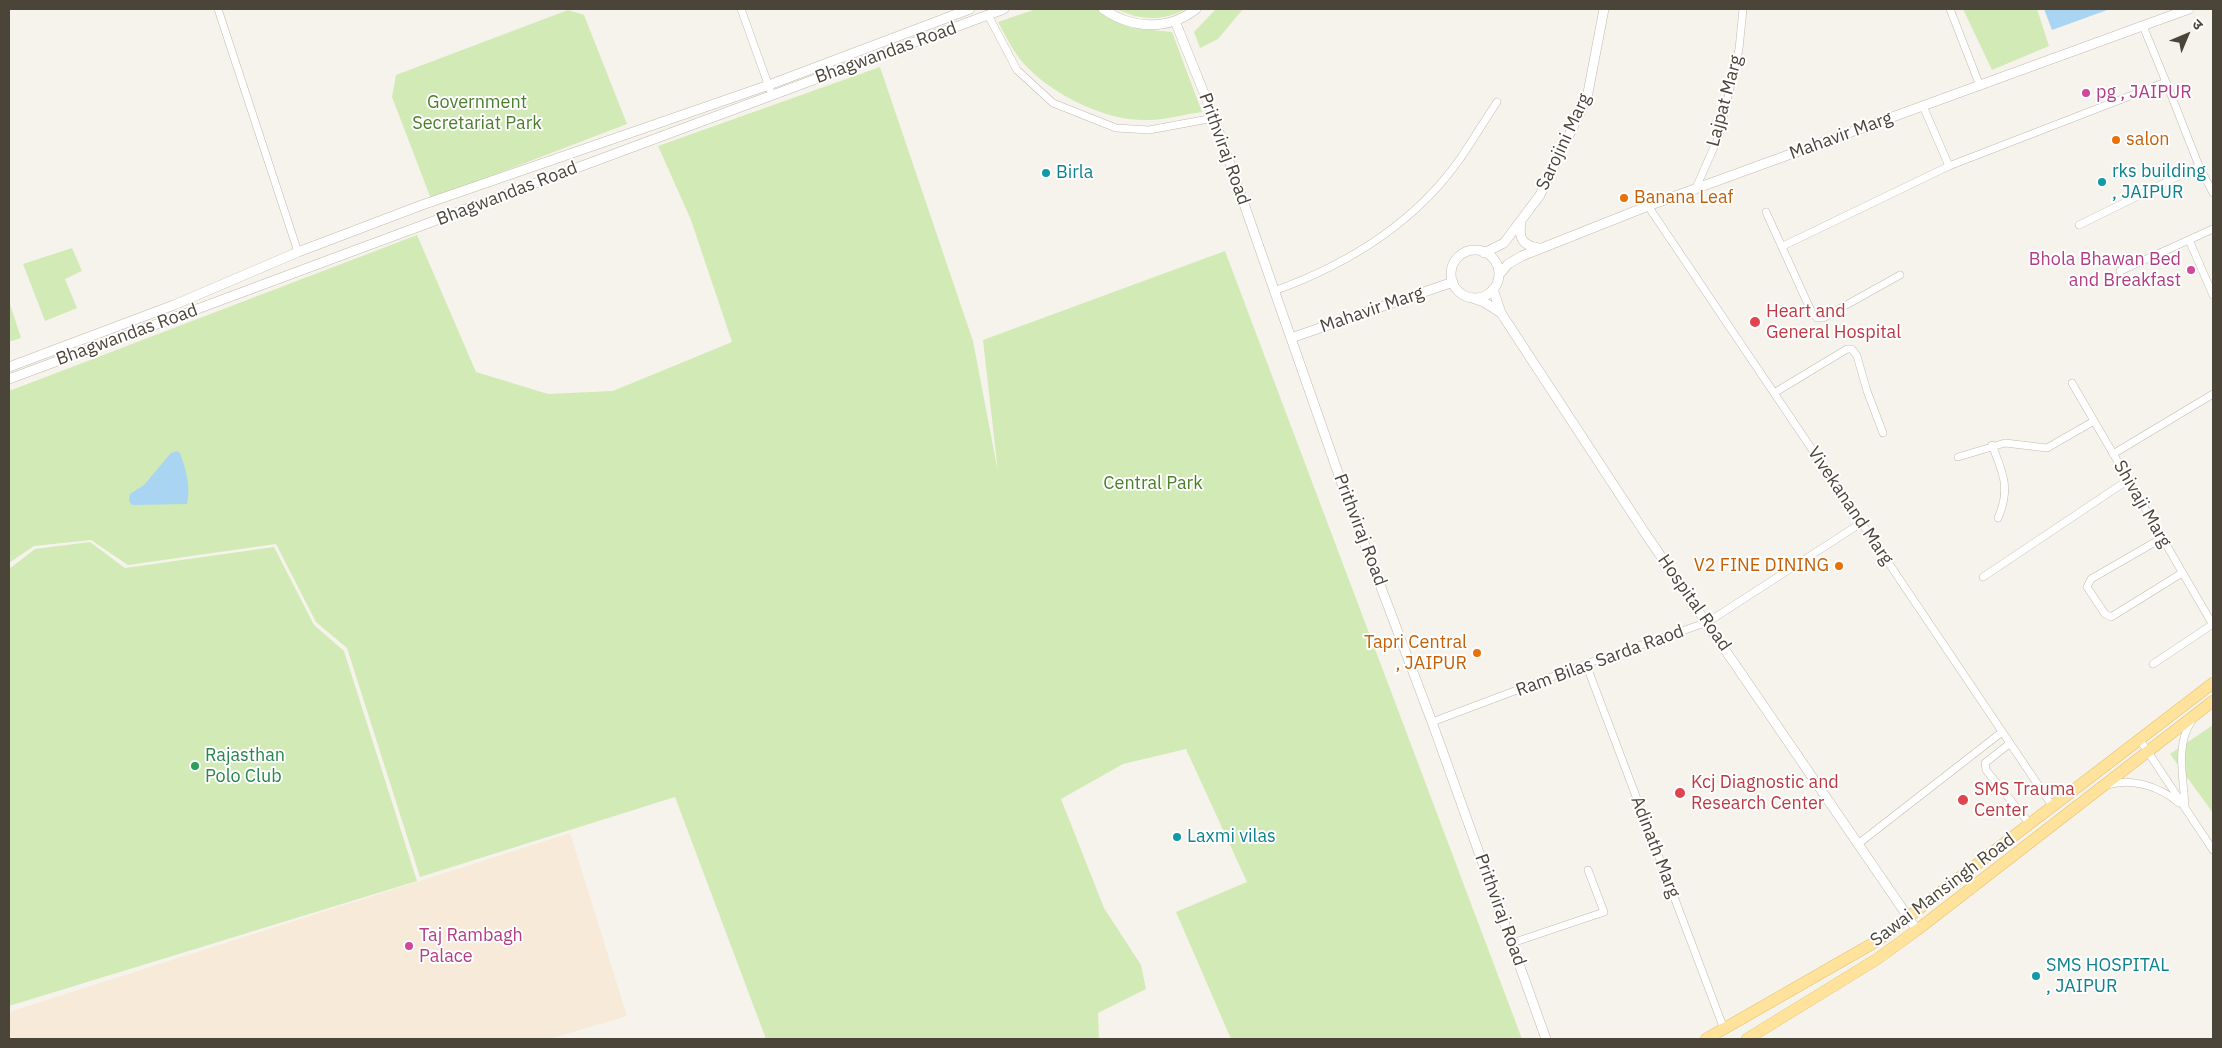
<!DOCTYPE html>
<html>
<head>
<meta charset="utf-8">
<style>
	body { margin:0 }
	#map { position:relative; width:2222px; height:1048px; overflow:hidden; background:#f6f3ec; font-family:"IBM Plex Sans","Noto Sans Devanagari",sans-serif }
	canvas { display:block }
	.frame { position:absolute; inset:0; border:10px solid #4b4439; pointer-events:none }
	.north { position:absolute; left:2162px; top:10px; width:50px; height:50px; -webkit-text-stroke:4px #fff; paint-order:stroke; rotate:45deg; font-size:14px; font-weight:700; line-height:20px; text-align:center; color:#4b4439 }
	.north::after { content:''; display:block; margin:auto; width:18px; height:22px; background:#4b4439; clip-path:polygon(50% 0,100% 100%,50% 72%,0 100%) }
</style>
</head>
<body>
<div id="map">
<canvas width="2222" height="1048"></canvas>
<div class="frame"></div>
<div class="north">उ</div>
</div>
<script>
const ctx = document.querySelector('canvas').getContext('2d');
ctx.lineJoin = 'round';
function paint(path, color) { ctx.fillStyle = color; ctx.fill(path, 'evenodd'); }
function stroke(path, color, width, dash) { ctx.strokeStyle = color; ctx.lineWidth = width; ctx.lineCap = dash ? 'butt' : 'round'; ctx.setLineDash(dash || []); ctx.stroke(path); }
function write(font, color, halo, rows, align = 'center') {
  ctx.font = font + ' "IBM Plex Sans",sans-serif'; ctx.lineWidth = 4; ctx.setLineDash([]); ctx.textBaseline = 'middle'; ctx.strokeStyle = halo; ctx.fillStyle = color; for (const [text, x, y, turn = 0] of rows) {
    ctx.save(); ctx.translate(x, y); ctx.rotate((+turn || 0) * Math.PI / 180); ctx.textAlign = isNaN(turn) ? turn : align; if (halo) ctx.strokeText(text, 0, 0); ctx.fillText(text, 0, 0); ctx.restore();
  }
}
paint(new Path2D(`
	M570,833l57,183 -78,23h-540v-27z`), '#f7ead8');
paint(new Path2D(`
	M1036,9h63l16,12 17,7 40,4 30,80c-18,2 -36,8 -53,8 -40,2 -92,-23 -120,-51 -14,-13 -22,-31 -31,-47z
	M1116,9h70c-23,13 -47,11 -70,0z
	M1216,9h27l-25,30 -18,9 -6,-16z
	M1963,9h74l12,37 -57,24z
	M568,10l16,5 43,109 -196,75 -39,-102 4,-22z
	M880,67l93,274 25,131 -15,-132 242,-89 297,788h-291l-55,-127 71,-30 -61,-133 -63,15 -62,35 43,109 37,57 5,24 -48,24 1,26h-333l-91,-242 -255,80 -73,-229 -31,-26 -40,-78 -148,21 -37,-25 -57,6 -25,17v-172l408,-156 59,137 72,22 65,-3 119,-49 -41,-122 -33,-74z
	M72,248l10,23 -17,8 12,29 -32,13 -22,-57z
	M9,301l12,37 -12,4z
	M90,542l35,26 149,-21 40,78 30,26 73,230 -408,125v-437l26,-20z
	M2213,725v88l-43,-59z`), '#d2eab5');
paint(new Path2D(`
	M2044,9h66l-58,21z
	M177,451l3,2c6,17 11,33 7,51l-55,1 -3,-4 1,-7 14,-9 27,-32z`), '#a9d4f2');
const minor = new Path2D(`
	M218,9l80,243
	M741,9l31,86
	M1950,9l30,77
	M988,15l29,55 36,33 63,25 33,2 65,-12
	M2166,82l33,84 14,27
	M1923,106l26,60
	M1695,190l24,-54 20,-87 4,-40
	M1648,206l405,601
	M1766,212l46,101 5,5h6l77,-43
	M2079,225l120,-59
	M2189,240l24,55
	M1783,246l166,-80 217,-84 -23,-56
	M2120,271l93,-42
	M1274,291c75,-27 142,-68 188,-135 12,-18 23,-36 35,-54
	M2072,383l141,242
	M1774,393l73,-44h5l5,7 10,35 16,42
	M1992,445c11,28 19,44 6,73
	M2113,454l100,-60
	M1958,457l47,-14 42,5 47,-27
	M2162,538l-71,41 -4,8 18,27 6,3 71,-44
	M1983,577l145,-97
	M1586,664l138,365
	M2153,664l60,-40
	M1432,722l154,-58 122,-42 153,-99
	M2140,740l73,110
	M2009,744l-24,19 1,7 44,54
	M2108,785c24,-8 52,2 71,18
	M2185,807c-1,-27 -10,-61 6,-85
	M1858,844l144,-112
	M1512,943l92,-31 -16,-42`);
const tertiary = new Path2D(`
	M1103,9c29,20 65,22 93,0
	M1175,21l39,97 129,369 89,235 114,317
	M1521,224c-3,15 3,22 18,24
	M1451 274a24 24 0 1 1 48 0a24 24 0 1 1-48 0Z
	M1484,253l20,-10 36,-48 47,-97 17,-89
	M1499,275l9,-11 14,-8 126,-50 541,-197
	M1493,289l8,24
	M1472,298l12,4 17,11 144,220 272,397
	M1291,338l162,-56
	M9,367l165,-62 124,-53 124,-47 347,-120 201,-76
	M9,379l995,-370`);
const primary = new Path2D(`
	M1706,1039l171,-98 336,-258
	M1747,1039l130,-80 40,-29 296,-229`);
stroke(minor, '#c2bbae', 8);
stroke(tertiary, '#c2bbae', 10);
stroke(primary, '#e6c16a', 12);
stroke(minor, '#fff', 7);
stroke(tertiary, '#fff', 9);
stroke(primary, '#ffe39c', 11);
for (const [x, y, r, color] of [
	[2086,93,5,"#d1479c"],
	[2116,140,5,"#e8710a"],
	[1046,173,5,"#0f9aa8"],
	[2102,182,5,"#0f9aa8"],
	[1624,198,5,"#e8710a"],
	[2191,270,5,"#d1479c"],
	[1755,322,6,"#e0444e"],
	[1839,566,5,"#e8710a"],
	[1477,653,5,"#e8710a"],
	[195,766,5,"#2e9e5b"],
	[1680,793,6,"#e0444e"],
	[1963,800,6,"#e0444e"],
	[1177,837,5,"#0f9aa8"],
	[409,946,5,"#d1479c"],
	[2036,976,5,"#0f9aa8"]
]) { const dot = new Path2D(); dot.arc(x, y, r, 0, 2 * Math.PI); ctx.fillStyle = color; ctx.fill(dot); stroke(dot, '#fff', 2); }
write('18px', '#4b4439', '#fff', [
	["Bhagwandas Road",886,53,-20],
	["Lajpat Marg",1725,101,-75],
	["Mahavir Marg",1841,136,-20],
	["Sarojini Marg",1564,142,-65],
	["Prithviraj Road",1224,149,70],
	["Bhagwandas Road",507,194,-21],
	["Mahavir Marg",1372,310,-19],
	["Bhagwandas Road",127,335,-20],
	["Shivaji Marg",2142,504,60],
	["Vivekanand Marg",1850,506,56],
	["Prithviraj Road",1360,530,69],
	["Hospital Road",1694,603,55],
	["Ram Bilas Sarda Raod",1600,661,-20],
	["Adinath Marg",1655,847,69],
	["Sawai Mansingh Road",1943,890,-37],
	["Prithviraj Road",1500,910,70]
]);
write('18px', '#b23c85', '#fff', [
	["pg , JAIPUR",2096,93],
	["Bhola Bhawan Bed",2181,260,"right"],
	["and Breakfast",2181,281,"right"],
	["Taj Rambagh",419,936],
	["Palace",419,957]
], 'left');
write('18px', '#4a7f2a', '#fff', [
	["Government",477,103],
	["Secretariat Park",477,124],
	["Central Park",1153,484]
]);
write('18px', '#c56008', '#fff', [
	["salon",2126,140],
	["Banana Leaf",1634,198],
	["V2 FINE DINING",1829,566,"right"],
	["Tapri Central",1467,643,"right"],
	[", JAIPUR",1467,664,"right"]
], 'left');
write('18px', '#0d838f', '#fff', [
	["rks building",2112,172],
	[", JAIPUR",2112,193],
	["Birla",1056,173],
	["Laxmi vilas",1187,837],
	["SMS HOSPITAL",2046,966],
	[", JAIPUR",2046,987]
], 'left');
write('18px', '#be3a42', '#fff', [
	["Heart and",1766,312],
	["General Hospital",1766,333],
	["Kcj Diagnostic and",1691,783],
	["Research Center",1691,804],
	["SMS Trauma",1974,790],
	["Center",1974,811]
], 'left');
write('18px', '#27864d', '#fff', [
	["Rajasthan",205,756],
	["Polo Club",205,777]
], 'left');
</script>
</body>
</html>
